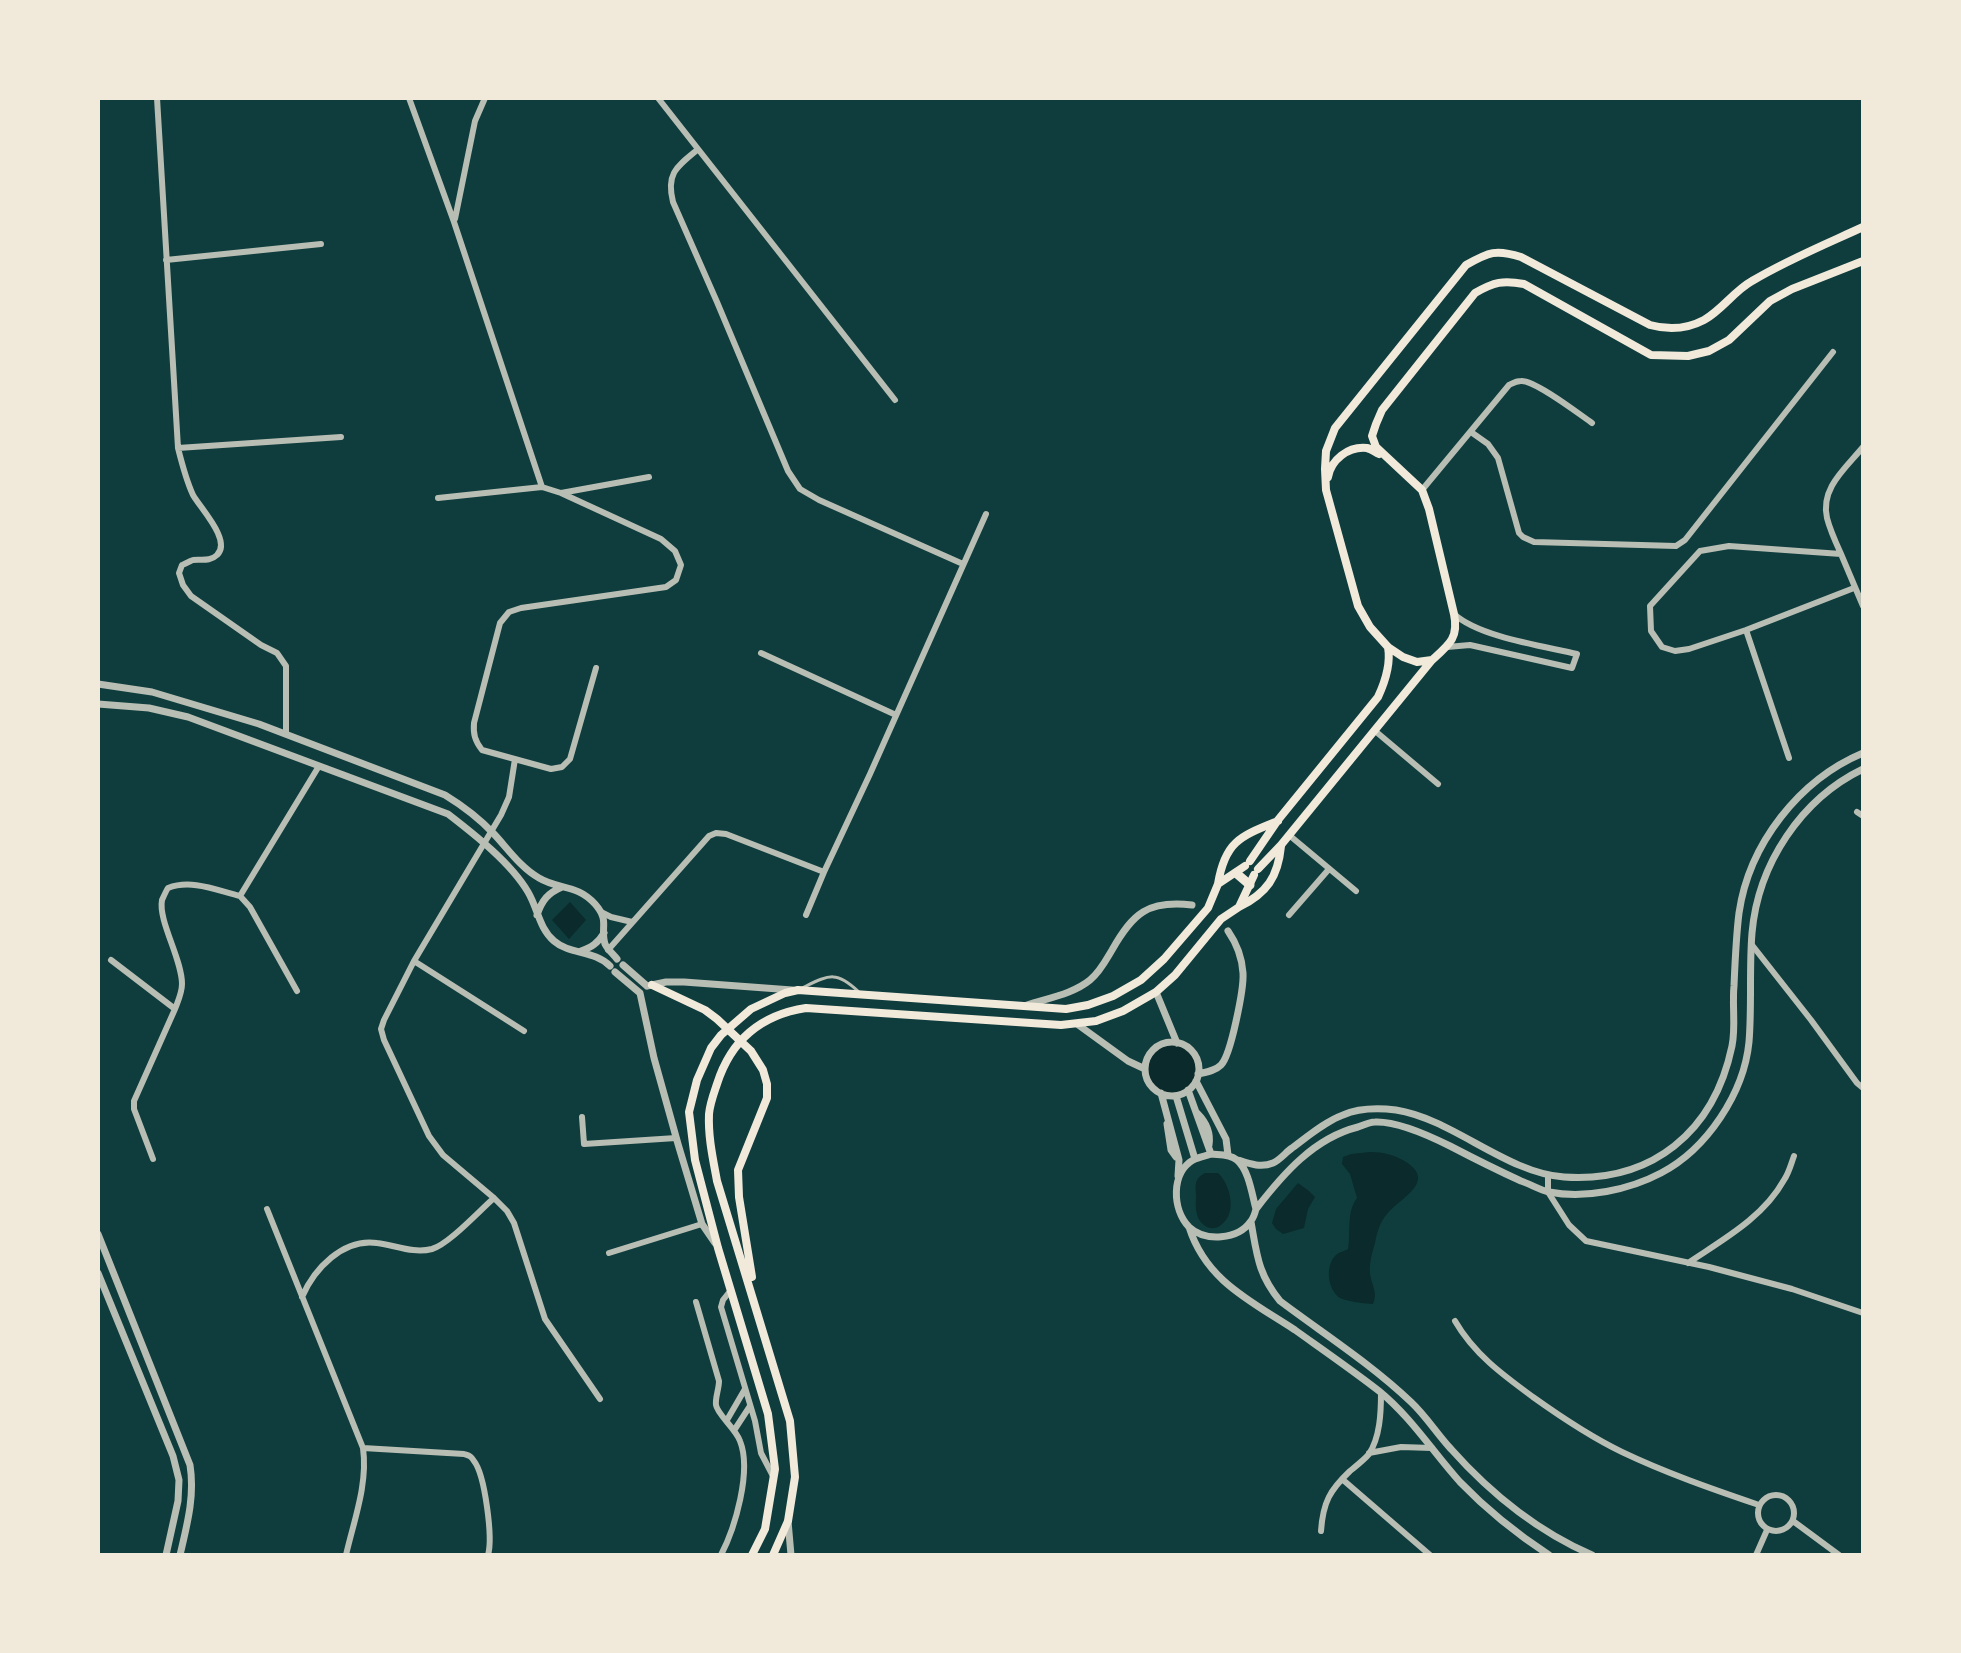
<!DOCTYPE html>
<html>
<head>
<meta charset="utf-8">
<style>
	body { margin:0 }
	#map { position:relative; width:1961px; height:1653px; overflow:hidden; background:#0f3d3e; font-family:"Alegreya Sans",sans-serif }
	canvas { display:block }
	.frame { position:absolute; inset:0; border:100px solid #f1e9da; pointer-events:none }
</style>
</head>
<body>
<div id="map">
<canvas width="1961" height="1653"></canvas>
<div class="frame"></div>
</div>
<script>
const ctx = document.querySelector('canvas').getContext('2d');
ctx.lineJoin = 'round';
function paint(path, color) { ctx.fillStyle = color; ctx.fill(path, 'evenodd'); }
function stroke(path, color, width, dash) { ctx.strokeStyle = color; ctx.lineWidth = width; ctx.lineCap = dash ? 'butt' : 'round'; ctx.setLineDash(dash || []); ctx.stroke(path); }
paint(new Path2D(`
	M570,902l16,18 -17,19 -17,-19z
	M1145 1069a27 27 0 1 1 54 0a27 27 0 1 1-54 0Z
	M1370,1152c13,0 25,3 36,10 31,20 -6,36 -19,52 -7,8 -10,18 -12,29 -3,10 -6,21 -5,31 2,12 8,19 3,30 -7,0 -27,-3 -33,-6 -13,-9 -15,-33 -4,-43 3,-3 9,-4 12,-6 3,-18 -2,-36 9,-51l-7,-24 -8,-10 1,-7 8,-3z
	M1205,1173h13c12,11 20,40 3,52 -9,8 -22,0 -24,-11 -2,-6 -1,-13 -1,-19 -1,-11 -1,-17 9,-22z
	M1298,1183l11,8 6,6 -7,12 -4,19 -21,6 -7,-5 -4,-6 4,-14z`), '#0a2a2b');
stroke(new Path2D(`
	M802,988c27,-13 34,-18 57,4`), '#b8beb3', 3);
stroke(new Path2D(`
	M157,98l21,350c4,16 8,32 15,47 8,14 39,46 24,60 -7,7 -16,4 -24,5 -1,0 -10,5 -11,5l-3,8 4,12 8,11 70,49 16,8 9,13v67
	M409,98l45,124 88,265 19,6 100,46 14,12 6,14 -5,15 -10,7 -145,21 -12,4 -9,11 -26,100c-1,11 1,18 8,27l69,19 11,-2 8,-8 26,-91
	M658,98l237,302
	M697,150c-21,17 -31,24 -24,52l44,100 71,169 12,18 19,11 144,64
	M455,219l20,-98 10,-23
	M166,260l155,-16
	M1471,432l17,12 10,14 21,75 4,4 11,5 142,4 9,-6 148,-188
	M178,448l163,-11
	M1422,490l87,-105c4,-2 7,-4 12,-4 14,-1 58,33 71,42
	M561,493l88,-16
	M438,498l104,-11
	M1841,554c-5,-11 -11,-24 -14,-36 -7,-30 19,-50 36,-71
	M1854,588l-108,42 -57,19 -14,2 -13,-4 -11,-16 -1,-25 50,-55 29,-5 112,8 22,52
	M1746,630l43,128
	M1447,647l23,-2 102,23 5,-14c-34,-8 -98,-17 -123,-40
	M761,653l135,62
	M1374,730l64,54
	M515,759l-6,38 -8,18 -87,146 -30,59 -3,9 3,11 45,96 14,19 51,43 13,13 7,12 31,96 55,80
	M1857,812l6,4
	M1289,835l67,56
	M240,896l79,-130
	M240,896l10,11 47,84
	M601,912l10,5 21,5
	M806,915l18,-43 46,-98 116,-260
	M1289,915l40,-46
	M1752,945l59,75 46,63 6,5
	M608,950l101,-114 7,-3 10,1 98,38
	M111,960l64,49
	M414,961l110,70
	M582,1117l2,27 92,-6
	M153,1159l-19,-50v-8l41,-92c3,-8 7,-16 7,-25 0,-25 -24,-63 -20,-84 0,0 5,-11 6,-12 23,-9 48,2 72,8
	M1548,1176v16l21,33 17,16 123,26 83,22 71,24
	M267,1209l96,239c5,36 -9,72 -17,107
	M609,1253l93,-29
	M1688,1263c34,-23 75,-45 96,-83 5,-7 7,-16 10,-24
	M731,1290l-8,10 -2,7 34,114 6,32 12,23
	M302,1297c12,-28 41,-59 75,-54 18,2 36,11 55,6 17,-5 47,-38 62,-51
	M696,1302l23,79c0,8 -4,17 -3,24 1,9 20,24 24,36 12,30 -5,87 -19,114
	M1455,1321c19,33 48,54 78,76 28,20 58,40 89,55 44,21 90,37 137,53
	M727,1420l18,-31
	M735,1429l15,-23
	M363,1448l101,6c6,2 7,2 10,7 11,14 19,77 14,94
	M1369,1453l32,-6 31,1
	M1342,1479l88,76
	M1758 1513a18 18 0 1 1 36 0a18 18 0 1 1-36 0Z
	M1793,1521l46,34
	M1321,1531c2,-29 9,-41 29,-60 6,-5 14,-11 19,-17 11,-17 12,-41 12,-61
	M1756,1555l11,-25`), '#b8beb3', 6);
stroke(new Path2D(`
	M98,684l54,8 107,32 186,71c18,11 35,24 49,39 14,15 27,34 45,44 20,12 38,6 56,26 15,17 5,23 10,40 3,6 8,10 12,15
	M98,704l51,4 39,9 260,97c26,20 63,49 80,78 10,17 11,36 26,49 16,14 40,9 56,25
	M537,915c5,-15 11,-22 25,-28
	M581,951c11,-4 17,-8 23,-18
	M623,965l24,21
	M615,972l25,21 14,65 24,86 24,80 13,19
	M647,986l19,-4h18l108,8
	M1156,992l21,51
	M1027,1005c21,-7 46,-11 63,-25 10,-8 16,-20 22,-30 21,-37 36,-50 80,-45
	M1077,1024l51,37 17,8
	M1145 1069a27 27 0 1 1 54 0a27 27 0 1 1-54 0Z
	M1198,1074c9,-2 17,-3 23,-9 10,-10 23,-77 22,-92 -1,-16 -6,-29 -15,-42
	M1196,1081l30,58 2,16
	M1188,1090l23,64
	M1161,1093l18,67 -1,16
	M1176,1096l19,63
	M1197,1113c9,9 14,19 12,32
	M1167,1124l4,26 5,7
	M1211,1154c9,1 19,0 26,6 12,10 15,35 19,49 -1,4 -2,8 -5,12 -13,19 -46,21 -62,6 -17,-18 -18,-54 4,-67 6,-3 13,-4 18,-6z
	M1238,1160c12,4 23,8 35,3 7,-3 13,-11 19,-15 15,-11 34,-27 51,-33 16,-7 36,-7 53,-5 57,9 110,63 168,67 88,6 150,-45 168,-131 4,-19 0,-41 2,-60 1,-24 2,-49 5,-73 10,-69 60,-133 124,-160
	M1256,1209c27,-35 58,-71 102,-82 5,-2 12,-5 17,-5 23,-1 55,14 75,24 23,12 47,24 71,35 9,3 19,9 28,11 36,7 80,-2 112,-19 46,-24 83,-80 88,-131 3,-36 0,-73 3,-109 6,-69 49,-134 111,-164
	M1251,1222c6,33 7,52 29,79 44,33 91,63 131,101 15,14 26,32 40,47 40,45 86,82 141,106
	M1189,1227c17,54 62,74 106,103 28,20 57,40 84,61 32,26 54,61 81,91 27,28 57,52 89,73
	M98,1234l92,231c5,31 -3,60 -10,90
	M98,1273l75,183 6,24 -1,21 -12,54
	M788,1521l3,34`), '#b8beb3', 7);
stroke(new Path2D(`
	M1328,477c3,-17 20,-31 39,-29 4,1 8,4 12,6
	M1432,660l-15,2 -14,-5 -15,-10 -18,-20 -12,-21 -32,-116 -1,-21 1,-18 9,-23 131,-163c23,-13 30,-16 55,-8l129,68c18,5 37,4 54,-5 18,-10 30,-29 48,-39 35,-21 74,-37 111,-54
	M1250,861l28,-41 100,-123c7,-15 13,-33 10,-50
	M1258,869l23,-24 151,-185c17,-15 27,-22 22,-46l-25,-105 -7,-19 -46,-43 -4,-11 4,-12 6,-14 93,-117c19,-11 28,-13 49,-9l127,71 37,1 21,-5 20,-11 41,-39 22,-12 71,-28
	M1218,884c7,-43 23,-48 60,-63
	M1239,907c28,-14 39,-30 42,-61
	M652,985l53,25 12,9 34,32 12,19 4,14v14l-29,72 1,27 13,80
	M752,1555l13,-26 10,-60 -7,-55 -50,-166 -23,-88 -6,-48 8,-32 14,-32 10,-13 30,-26 34,-16 13,-3 268,19 22,-4 25,-9 28,-16 23,-21 44,-51 10,-24 27,-18
	M773,1555l15,-34 7,-44 -5,-56 -73,-240c-4,-22 -9,-44 -8,-67 1,-11 5,-21 8,-30 14,-44 43,-69 89,-76l255,17 35,-4 27,-10 33,-19 19,-17 46,-56 18,-12 15,-32`), '#f1e9da', 8);
stroke(new Path2D(`
	M1236,873l14,12`), '#f1e9da', 9);
</script>
</body>
</html>
